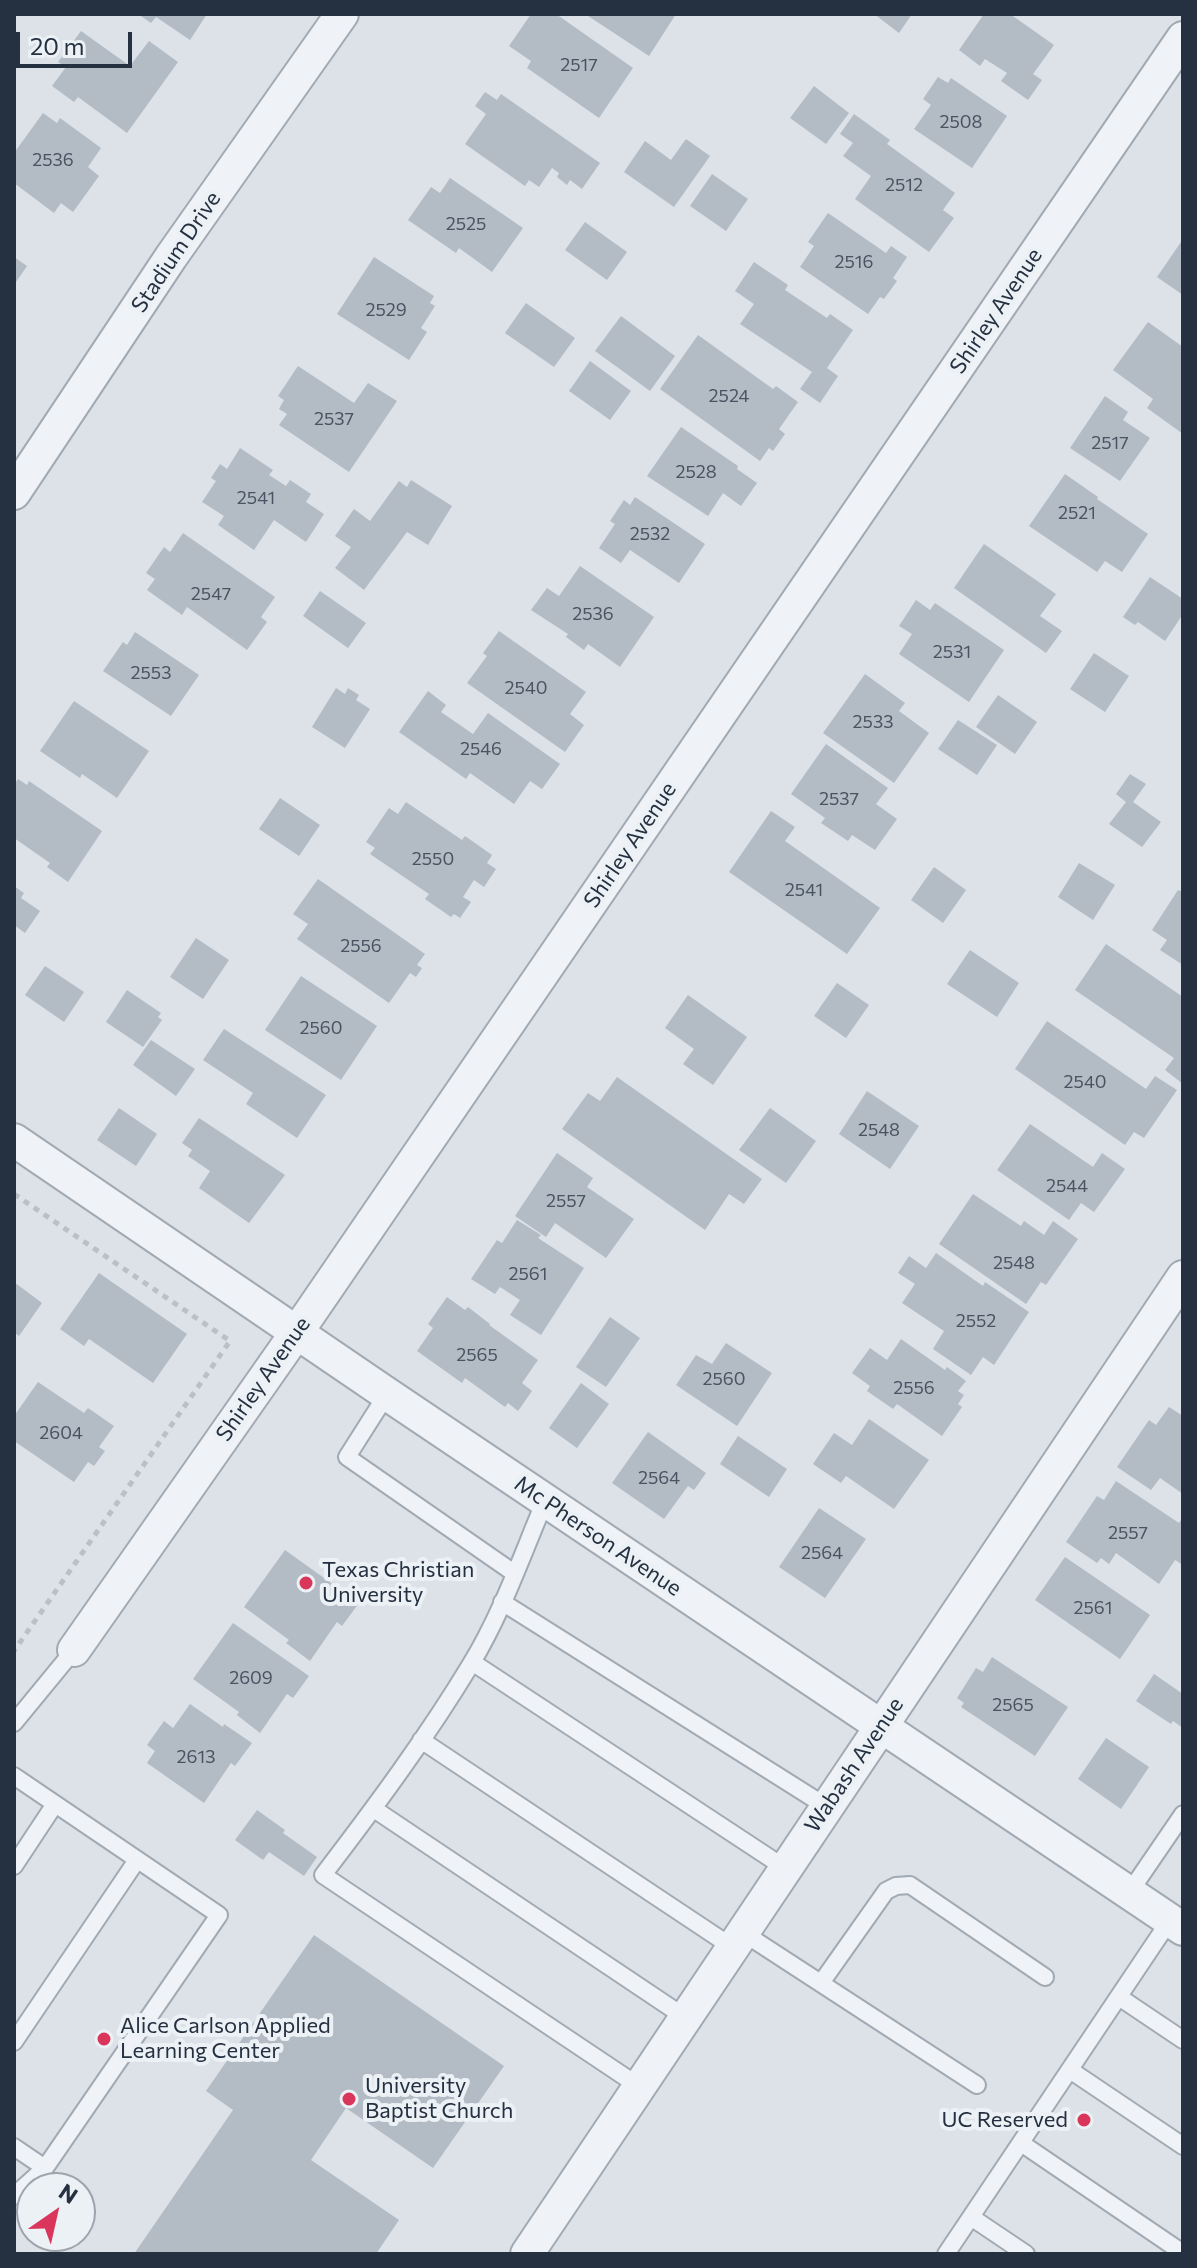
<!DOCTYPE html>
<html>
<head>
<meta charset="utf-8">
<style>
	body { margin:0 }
	#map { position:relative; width:1197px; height:2268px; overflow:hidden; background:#dce2e8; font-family:Commissioner,sans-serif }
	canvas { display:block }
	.frame { position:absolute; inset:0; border:16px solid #253140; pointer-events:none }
	.north { position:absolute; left:16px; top:2172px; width:80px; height:80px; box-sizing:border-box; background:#ecf1f6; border:2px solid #9ca4ad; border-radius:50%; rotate:34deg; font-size:22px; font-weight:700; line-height:32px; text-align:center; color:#253140 }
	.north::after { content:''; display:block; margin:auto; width:28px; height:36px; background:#da355b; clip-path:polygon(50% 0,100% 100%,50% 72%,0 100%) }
	.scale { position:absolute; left:16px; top:32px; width:116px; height:36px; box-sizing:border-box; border:4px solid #253140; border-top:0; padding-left:10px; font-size:24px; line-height:28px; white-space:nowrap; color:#253140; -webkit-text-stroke:6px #ecf1f6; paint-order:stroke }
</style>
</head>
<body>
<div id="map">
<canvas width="1197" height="2268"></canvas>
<div class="frame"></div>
<div class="north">N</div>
<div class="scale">20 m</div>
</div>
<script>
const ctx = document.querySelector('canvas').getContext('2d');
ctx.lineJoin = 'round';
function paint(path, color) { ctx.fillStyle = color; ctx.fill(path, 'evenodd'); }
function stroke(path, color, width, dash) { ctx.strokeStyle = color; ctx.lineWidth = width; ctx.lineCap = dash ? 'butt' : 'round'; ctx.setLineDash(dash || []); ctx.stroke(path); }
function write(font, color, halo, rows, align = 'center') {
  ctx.font = font + ' Commissioner,sans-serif'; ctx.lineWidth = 8; ctx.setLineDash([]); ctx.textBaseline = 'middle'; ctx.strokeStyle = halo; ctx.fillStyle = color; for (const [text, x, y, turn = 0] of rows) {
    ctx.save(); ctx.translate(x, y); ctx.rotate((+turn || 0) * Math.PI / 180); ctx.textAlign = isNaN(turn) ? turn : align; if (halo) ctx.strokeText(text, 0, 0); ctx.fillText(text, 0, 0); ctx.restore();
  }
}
paint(new Path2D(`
	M138,14h69l-17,26 -34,-23 -5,6z
	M531,14h25l77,54 -34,50 -72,-50 4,-7 -22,-15z
	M585,14h91l-27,42z
	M874,14h38l-13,19z
	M984,14h26l44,31 -21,29 9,6 -14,20 -27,-19 6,-8 -22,-14 -5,7 -21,-16z
	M81,31l49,35 19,-25 29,21 -51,71 -49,-36 -4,5 -22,-16 14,-19 -8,-5z
	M938,77l10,6 3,-5 56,38 -35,52 -58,-39 17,-24 -8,-6z
	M814,86l35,27 -23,31 -36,-26z
	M485,92l12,8 4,-6 99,69 -18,26 -12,-9 -3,5 -10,-8 2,-4 -7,-5 -13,19 -10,-7 -4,6 -60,-42 21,-30 -11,-8z
	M43,113l14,10 3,-5 41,30 -13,19 11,9 -26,36 -12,-9 -7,10 -40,-30v-30z
	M854,114l36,26 -3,4 68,49 -12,17 11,8 -25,34 -74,-53 16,-23 -28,-20 10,-13 -13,-9z
	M686,139l24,17 -36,51 -50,-35 21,-31 26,19z
	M712,174l36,25 -22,32 -36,-25z
	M450,178l73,50 -31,44 -33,-24 -3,5 -48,-33 23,-33 9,6z
	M828,213l58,40 5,-7 16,11 -14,21 4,3 -13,18 -4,-2 -12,17 -68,-47 14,-21 -6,-4z
	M585,222l42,30 -20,28 -42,-30z
	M1183,239v56l-26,-18z
	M14,257l13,9 -13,19z
	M374,257l60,39 -4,7 5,3 -14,22 6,4 -18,28 -72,-46z
	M754,262l34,23 -3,5 42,28 3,-4 23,16 -26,38 11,8 -18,27 -20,-14 12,-17 -72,-48 14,-20 -19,-13z
	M526,303l49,35 -21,29 -49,-34z
	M621,316l54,40 -25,35 -55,-40z
	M1148,322l35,25v87l-36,-26 6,-9 -40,-29z
	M698,335l75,54 3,-3 22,16 -19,27 6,5 -12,17 -4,-3 -9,13 -100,-72z
	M590,361l41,30 -21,29 -41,-29z
	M298,366l56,37 14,-20 29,18 -48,71 -70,-47 8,-11 -8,-5 5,-9 -6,-4z
	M1105,396l23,16 -5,8 27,18 -30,43 -50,-33z
	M681,427l57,39 -1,3 20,14 -16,23 -18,-13 -15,23 -61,-40z
	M240,448l33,22 -4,5 17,11 4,-6 21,14 -5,8 18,12 -18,28 -32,-22 -20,30 -36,-25 6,-9 -22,-14 14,-21 -5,-3 9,-14 7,5z
	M1065,474l33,23 -1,2 51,35 -26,38 -17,-11 -8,11 -68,-46z
	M411,480l41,26 -24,39 -21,-13 -43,58 -29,-22 16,-21 -16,-11 19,-27 16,12 29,-40 8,6z
	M635,497l70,47 -26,39 -49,-33 -9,13 -22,-15 16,-24 -5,-3 14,-21 6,5z
	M183,533l92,64 -14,20 6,5 -20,28 -60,-43 -5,8 -35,-25 8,-11 -9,-6 18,-26 6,5z
	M984,544l72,50 -16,22 22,15 -16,22 -92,-65z
	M580,566l74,51 -34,50 -32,-23 -4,6 -18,-13 2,-3 -37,-24 16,-22 12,8z
	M1150,577l33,22v15l-18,27 -27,-19 -3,3 -12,-8z
	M320,591l46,32 -18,25 -45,-32z
	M916,600l14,10 5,-7 69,47 -35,52 -70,-48 13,-20 -13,-8z
	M499,631l87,61 -16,22 14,11 -19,27 -98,-69 20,-27 -4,-3z
	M135,632l64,43 -28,41 -68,-45 20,-29 4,3z
	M1094,653l35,23 -24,36 -35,-23z
	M865,674l40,29 -6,8 30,22 -35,50 -71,-50z
	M336,688l9,6 3,-6 11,7 -3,5 14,9 -25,39 -33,-21z
	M428,691l18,14 -5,7 32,22 15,-21 72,51 -18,25 -12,-8 -16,23 -44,-31 -4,6 -67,-47z
	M998,695l39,27 -22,32 -39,-27z
	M74,701l75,50 -32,47 -35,-24 -2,4 -40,-27z
	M958,720l39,25 -20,30 -39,-26z
	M826,744l62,44 -12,16 21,15 -22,31 -23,-15 -4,6 -27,-18 4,-5 -34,-24z
	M1130,774l16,10 -13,18 28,20 -19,25 -33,-23 17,-22 -10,-8z
	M18,779l9,6 2,-4 73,50 -34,51 -21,-15 3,-4 -36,-25v-53z
	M280,798l40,27 -21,31 -40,-27z
	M406,802l56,38 3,-4 27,19 -5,8 9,6 -12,18 -10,-7 -11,17 8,5 -11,16 -6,-4 -3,3 -26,-18 4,-5 -59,-40 5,-6 -9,-6 23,-34 9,6z
	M771,811l24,16 -10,14 95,67 -33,46 -118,-82z
	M1079,863l36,22 -22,35 -35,-23z
	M934,867l32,23 -23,33 -32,-23z
	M318,879l107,75 -8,11 5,3 -6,9 -6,-4 -21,30 -92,-64 11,-15 -15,-10z
	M14,886l10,7 -3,5 19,13 -15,22 -11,-8z
	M1178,890l5,2v73l-23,-15 7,-10 -15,-10z
	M196,938l33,22 -26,39 -33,-22z
	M1106,944l77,53v87l-18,-14 9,-12 -99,-68z
	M970,950l49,33 -22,34 -50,-33z
	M45,966l39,26 -20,30 -39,-27z
	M301,976l76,50 -36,54 -76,-50z
	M837,983l32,22 -23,33 -32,-22z
	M127,990l34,23 -3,4 4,3 -19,27 -37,-25z
	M688,995l59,42 -34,48 -30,-21 11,-15 -29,-21z
	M1047,1021l99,68 9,-13 22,14 -33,48 -10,-6 -9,13 -110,-76z
	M224,1029l102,66 -29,43 -51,-34 7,-11 -50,-33z
	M151,1040l44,29 -19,27 -43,-31z
	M617,1077l145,102 -18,25 -15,-10 -24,36 -143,-101 26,-36 12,8z
	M867,1091l52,35 -29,43 -51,-35z
	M119,1108l38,26 -21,32 -39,-26z
	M770,1108l46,33 -30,42 -47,-33z
	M199,1118l86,57 -36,48 -50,-35 11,-17 -22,-15 4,-6 -10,-7z
	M1030,1124l63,43 9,-14 23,16 -31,43 -13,-9 -12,17 -72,-50z
	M557,1153l36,25 -6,9 47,32 -28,39 -51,-35 -9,14 -31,-21z
	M973,1194l48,32 3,-5 20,14 9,-14 25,18 -32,46 -5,-3 -15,22 -87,-60z
	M517,1220l24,15 -3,3 46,30 -43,67 -31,-20 10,-15 -20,-13 -5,7 -24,-15 26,-39 5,3z
	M936,1253l47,33 2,-4 44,30 -35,53 -11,-8 -12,18 -38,-26 11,-18 -42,-28 13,-19 -17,-11 11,-17 17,12z
	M99,1273l88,61 -34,49 -64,-44 -5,7 -24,-17z
	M14,1282l28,21 -23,33 -5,-4z
	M447,1297l18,13 3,-3 22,17 -1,1 49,35 -16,23 10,8 -14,20 -10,-8 -3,4 -40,-29 -3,5 -45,-32 16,-23 -5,-4z
	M610,1317l30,21 -34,49 -30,-20z
	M901,1339l44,31 2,-3 19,14 -8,10 6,4 -6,9 4,3 -20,29 -45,-32 -4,5 -26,-18 3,-5 -18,-13 18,-25 17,12z
	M726,1343l46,30 -35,53 -61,-41 20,-30 16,9z
	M38,1382l46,31 4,-5 26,18 -15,21 6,4 -11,15 -6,-4 -14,20 -60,-41v-25z
	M581,1383l28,21 -32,44 -28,-20z
	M1169,1407l14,9v78l-23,-16 -9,12 -34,-23 32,-47 7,5z
	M869,1419l60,41 -35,49 -48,-33 -5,7 -28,-19 21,-31 18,12z
	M648,1432l58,41 -12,17 -6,-4 -24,33 -52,-36z
	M738,1436l49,33 -18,28 -49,-33z
	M1116,1481l63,42 4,-6v48l-8,-5 -16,24 -43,-31 -7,11 -8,-6 -4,5 -31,-21 31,-46 7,4z
	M819,1508l47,31 -41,59 -46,-31z
	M285,1550l74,53 -17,23 -5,-4 -27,39 -24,-18 3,-3 -45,-33z
	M1065,1557l85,58 -30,44 -85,-59z
	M233,1623l76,53 -16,22 -6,-4 -27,39 -23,-18 2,-3 -46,-33z
	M992,1657l76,50 -33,49 -74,-49 3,-4 -7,-5 19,-30 7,4z
	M1154,1674l29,20v34l-10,-7 -2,3 -35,-23z
	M190,1704l33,23 1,-3 28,19 -17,23 -4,-3 -27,40 -57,-40 8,-12 -8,-6 17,-24 9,7z
	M1106,1738l43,29 -28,42 -43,-30z
	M257,1810l28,20 -2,3 34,24 -13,19 -35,-24 -6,8 -28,-20z
	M314,1935l190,131 -71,102 -87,-60 -35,52 88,60 -23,34h-242l99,-144 -27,-19z`), '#b3bbc5');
const service = new Path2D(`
	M387,1394l-40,63 167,116
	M545,1501c-23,54 -43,112 -74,163 -44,73 -96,143 -148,211l317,212
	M502,1602l325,205
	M472,1662l313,206
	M14,1723l60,-73
	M421,1740l311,207
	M14,1776l205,139 -174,253 -31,28
	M374,1809l312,209
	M14,1866l41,-62
	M1129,1893l54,-79
	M742,1932l235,153
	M821,1983l65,-92 10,-5 14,-1 135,92
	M1119,1997l64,43
	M14,2042l123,-182
	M1070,2070l113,76
	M1021,2143l162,110
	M14,2147l31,21
	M971,2217l55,37
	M946,2254l224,-334`);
const minor = new Path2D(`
	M14,493l157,-236 171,-243
	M14,1140l373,254 796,535
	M74,1650l223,-318 886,-1294
	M527,2254l656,-977`);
stroke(service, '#a1a9b2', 20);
stroke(minor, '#a1a9b2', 36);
stroke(new Path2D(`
	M14,1194l216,147 -216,310`), '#bac0c7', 5, [6, 6]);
stroke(service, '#eff2f6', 16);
stroke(minor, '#eff2f6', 32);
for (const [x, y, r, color] of [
	[306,1583,8,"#da355b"],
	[104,2039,8,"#da355b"],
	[349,2099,8,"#da355b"],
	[1084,2120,8,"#da355b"]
]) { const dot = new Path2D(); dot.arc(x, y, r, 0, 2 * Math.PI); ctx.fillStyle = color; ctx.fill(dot); stroke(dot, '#ecf1f6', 3); }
write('18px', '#485461', null, [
	["2517",579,65],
	["2508",961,122],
	["2536",53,160],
	["2512",904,185],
	["2525",466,224],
	["2516",854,262],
	["2529",386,310],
	["2524",729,396],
	["2537",334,419],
	["2517",1110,443],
	["2528",696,472],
	["2541",256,498],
	["2521",1077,513],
	["2532",650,534],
	["2547",211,594],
	["2536",593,614],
	["2531",952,652],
	["2553",151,673],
	["2540",526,688],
	["2533",873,722],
	["2546",481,749],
	["2537",839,799],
	["2550",433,859],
	["2541",804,890],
	["2556",361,946],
	["2560",321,1028],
	["2540",1085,1082],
	["2548",879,1130],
	["2544",1067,1186],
	["2557",566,1201],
	["2548",1014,1263],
	["2561",528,1274],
	["2552",976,1321],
	["2565",477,1355],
	["2560",724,1379],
	["2556",914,1388],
	["2604",61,1433],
	["2564",659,1478],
	["2557",1128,1533],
	["2564",822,1553],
	["2561",1093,1608],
	["2609",251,1678],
	["2565",1013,1705],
	["2613",196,1757]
]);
write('22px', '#253140', '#ecf1f6', [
	["Stadium Drive",176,252,-56],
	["Shirley Avenue",996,311,-56],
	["Shirley Avenue",630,845,-56],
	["Shirley Avenue",263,1379,-55],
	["Mc Pherson Avenue",598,1536,34],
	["Wabash Avenue",854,1765,-56]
]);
write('22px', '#253140', '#ecf1f6', [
	["Texas Christian",322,1570],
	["University",322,1595],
	["Alice Carlson Applied",120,2026],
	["Learning Center",120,2051],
	["University",365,2086],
	["Baptist Church",365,2111],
	["UC Reserved",1068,2120,"right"]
], 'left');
</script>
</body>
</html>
